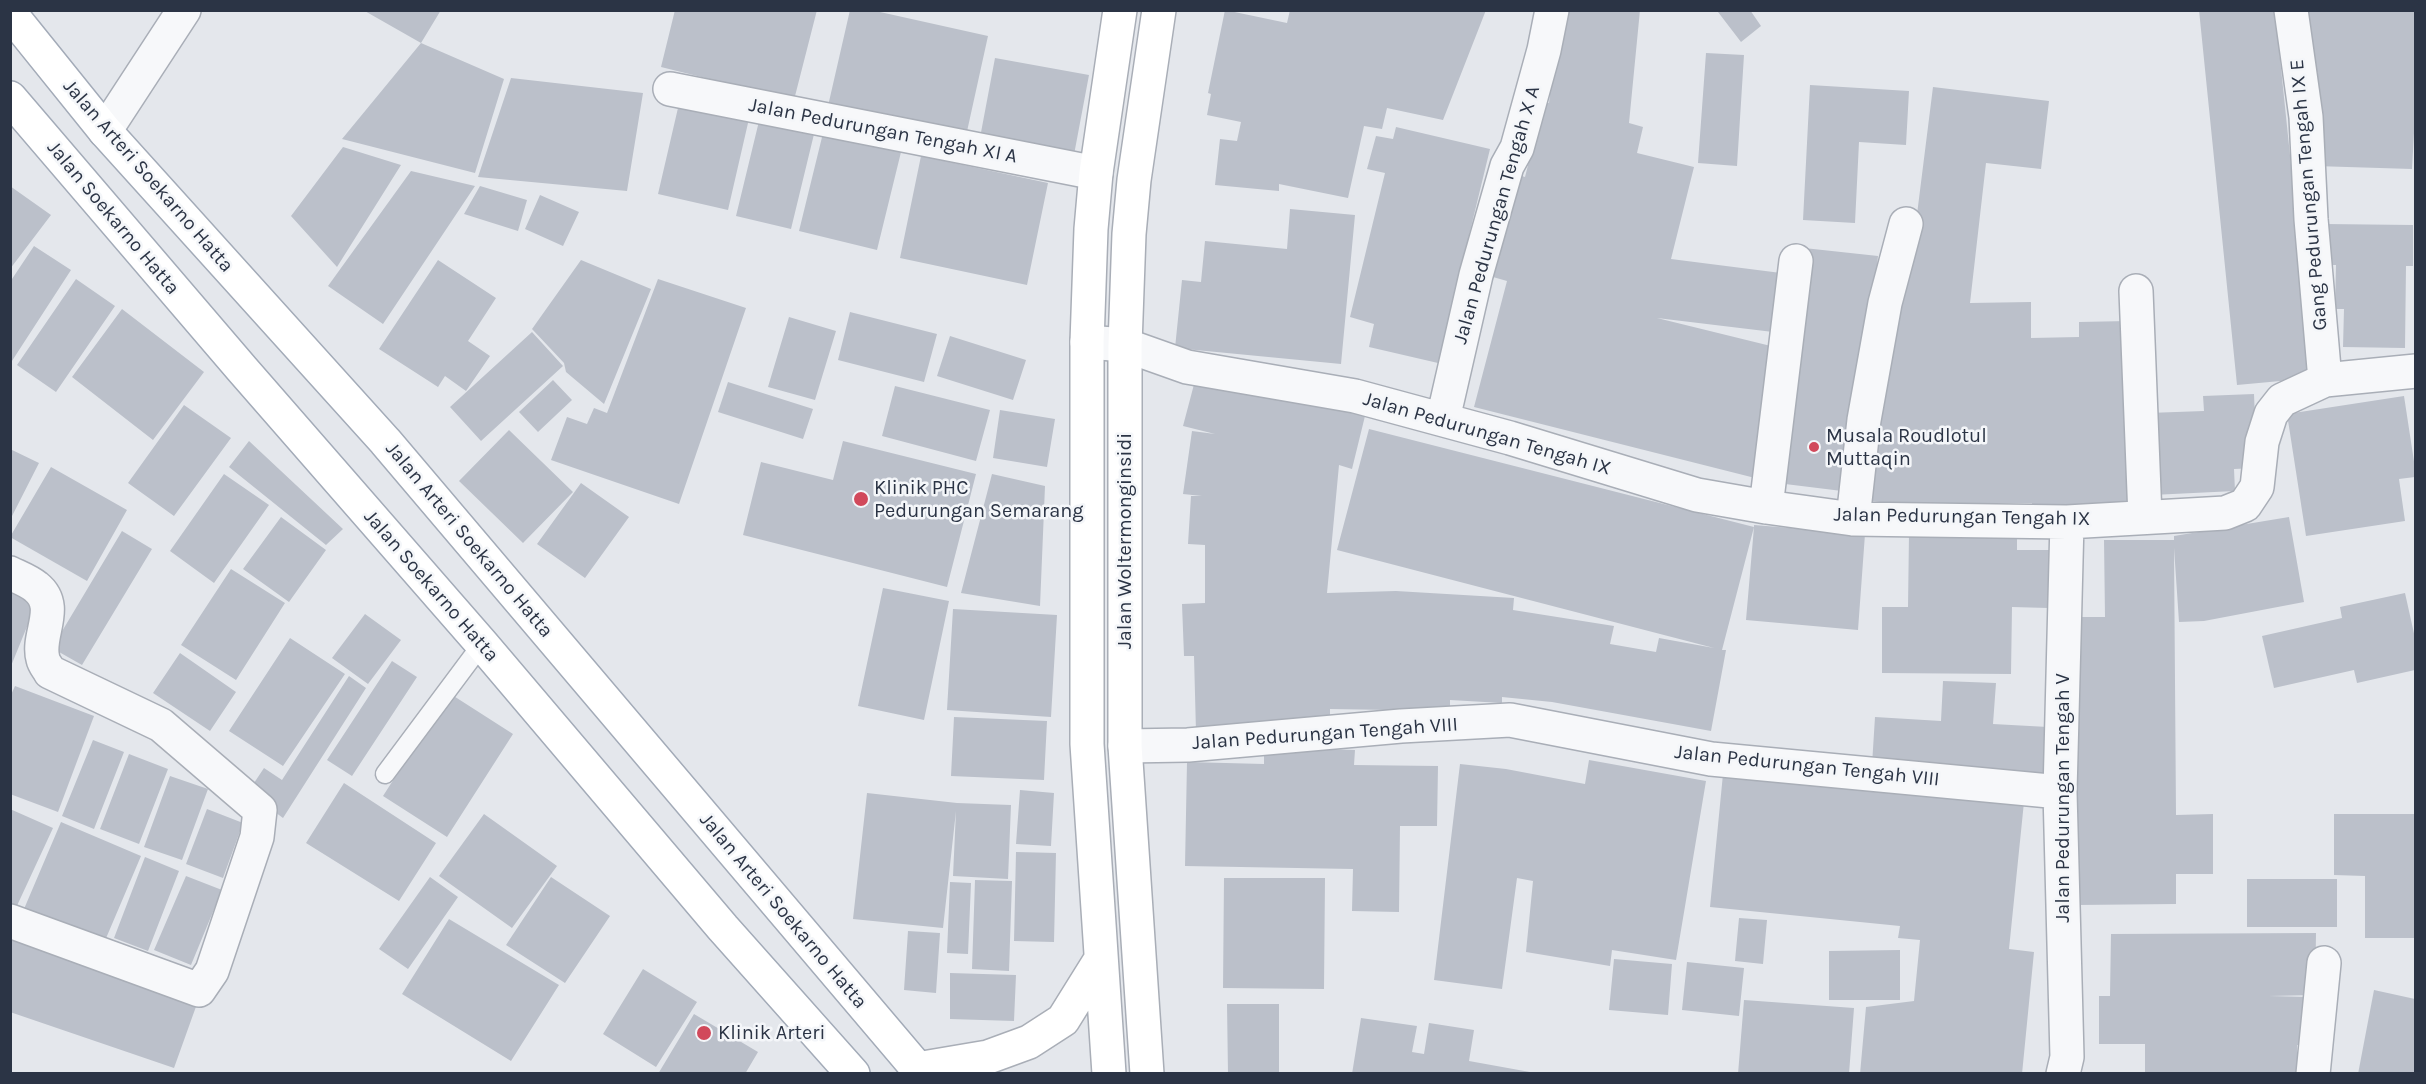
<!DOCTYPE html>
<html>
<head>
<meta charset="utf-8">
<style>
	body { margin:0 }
	#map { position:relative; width:2426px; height:1084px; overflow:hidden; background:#e4e7ec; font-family:Karla,sans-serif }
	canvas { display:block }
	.frame { position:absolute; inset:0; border:12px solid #2b3445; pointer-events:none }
</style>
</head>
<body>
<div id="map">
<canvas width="2426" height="1084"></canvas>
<div class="frame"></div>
</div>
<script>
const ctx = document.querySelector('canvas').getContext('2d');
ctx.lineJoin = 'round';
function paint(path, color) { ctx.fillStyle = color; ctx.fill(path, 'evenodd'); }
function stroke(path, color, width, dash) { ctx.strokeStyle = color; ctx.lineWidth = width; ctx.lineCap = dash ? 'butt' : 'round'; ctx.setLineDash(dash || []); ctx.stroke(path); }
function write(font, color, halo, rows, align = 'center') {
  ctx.font = font + ' Karla,sans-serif'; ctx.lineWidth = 5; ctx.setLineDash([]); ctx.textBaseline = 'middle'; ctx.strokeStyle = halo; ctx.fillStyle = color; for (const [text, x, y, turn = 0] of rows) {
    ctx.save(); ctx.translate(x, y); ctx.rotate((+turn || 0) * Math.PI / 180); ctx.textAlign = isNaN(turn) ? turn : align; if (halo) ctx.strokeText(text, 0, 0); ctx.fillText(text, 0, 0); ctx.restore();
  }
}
paint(new Path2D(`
	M363,10h78l-20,33z
	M675,10h142l-23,90 -133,-33z
	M850,10h21l117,26 -22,100 -138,-30z
	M1225,10l62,13 3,-13h196l-43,110 -56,-12 -5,21 -18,-3 -16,72 -69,-14v7l-64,-6 5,-46 17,2 4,-19 -34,-7 4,-21 -3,-1z
	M1564,10h76l-11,113 14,4 -6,26 57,14 -23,92 110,14 -8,59 -116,-14 122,30 -20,131 -285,-72 33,-126 -21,-6 26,-102 13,4 19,-75 5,1 7,-67z
	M1721,10h29l11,16 -20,16 -23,-30z
	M2199,10h76l38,368 -76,7z
	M2300,10h115v105l-3,54 -97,-3 3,-94h-12z
	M421,43l83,36 -29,94 -133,-34z
	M1706,53l38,2 -7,111 -39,-3z
	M995,58l94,17 -16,85 -94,-17z
	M511,78l132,15 -16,98 -149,-14z
	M1810,85l99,6 -3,54 -47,-3 -4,81 -52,-3z
	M1933,87l116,14 -8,68 -55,-6 -16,140 61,-1v36l48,-1v-15l49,-1 5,186 -101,3v-7h-87l-1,7 -81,-10 38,-231 9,1z
	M681,95l70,15 -23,100 -70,-16z
	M760,117l55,13 -24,99 -55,-13z
	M1396,127l94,22 -52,214 -69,-16 5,-23 -24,-7 35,-144 -18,-4 9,-33 17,3z
	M824,129l78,19 -25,102 -78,-19z
	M343,147l58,18 -64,102 -46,-51z
	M921,156l127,27 -21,102 -127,-27z
	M411,171l64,15 -92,138 -55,-38z
	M10,186l41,29 -41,54z
	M480,186l47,14 -9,31 -54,-17z
	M540,195l39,17 -16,34 -38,-17z
	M1290,209l65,6 -14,149 -166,-16 7,-68 19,2 4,-41 82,8z
	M2325,224l88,1v41h-7l-1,82 -62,-1 1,-38h-9l1,-44h-11z
	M34,246l37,24 -61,94v-82z
	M1804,248l74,8 -17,156 -19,79 -65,-8z
	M438,260l58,38 -28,43 22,15 -24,35 -21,-15 -7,11 -59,-38z
	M581,260l70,29 -47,115 -38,-32 -2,-9 -32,-34z
	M76,279l39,27 -59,86 -39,-27z
	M658,279l88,29 -67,196 -128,-44 16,-43 20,7 7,-16 13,5z
	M122,309l82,63 -51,68 -81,-63z
	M850,312l87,22 -13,48 -86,-22z
	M789,317l47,14 -21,69 -47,-13z
	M532,332l31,34 -82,75 -31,-34z
	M950,336l76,24 -13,40 -76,-24z
	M1197,373l168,43 -13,53 -13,-4 -12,128 69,-2 118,7 -1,12 101,16 -4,18 46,8 3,-14 55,10 -377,-98 32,-121 385,98v-2l111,9 -7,96 -112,-10 8,-93 -32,123h4l-15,81 -159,-29 -50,-5v6l-52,-3v11l-120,-2v11l-134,12 -2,-76h-10l-2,-52 23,-1v-58l-17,-1 3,-48h11l-19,-2 9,-63 23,3 -32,-8z
	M553,380l19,20 -34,32 -19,-20z
	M728,382l85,27 -10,30 -85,-27z
	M895,386l95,24 -14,51 -94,-25z
	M2254,394l3,74 -23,1 1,22 -83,4 -4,-82 56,-2 -1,-15z
	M2404,396l11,72v9l-16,2 6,42 -99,15 -19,-122z
	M184,405l47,33 -57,78 -46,-33z
	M1000,410l55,9 -8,48 -54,-9z
	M509,430l64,62 -50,51 -64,-62z
	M249,441l94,88 -17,16 -97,-78z
	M843,441l133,33 -29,113 -204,-52 18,-73 72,18z
	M10,449l29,14 -29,57z
	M51,467l76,43 -40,71 -77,-44z
	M224,474l45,31 -55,78 -44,-32z
	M992,474l53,12 -5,120 -79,-13z
	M581,483l48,34 -44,61 -48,-34z
	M281,517l45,33 -37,52 -46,-33z
	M2289,517l15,85 -100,19 -25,1 -5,-74 2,267 37,-1v60h-37v30l-99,1 -1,-288h29l-1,-77h70v-4z
	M122,531l30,18 -70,116 -30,-17z
	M1909,534l108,2v14h32l-1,58 -36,-1 -1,67 -129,-1v-66h26z
	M231,569l54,34 -49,77 -55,-35z
	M883,588l66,13 -25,119 -66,-14z
	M10,591l27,11 -26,64h-1z
	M2405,593l10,45v32l-58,13 -3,-13 -80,18 -12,-52 80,-18 -2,-11z
	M953,609l104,6 -6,102 -104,-7z
	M365,614l36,26 -33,44 -36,-26z
	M290,638l55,36 -62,92 -54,-35z
	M180,653l56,39 -26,39 -57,-38z
	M392,661l25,16 -65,99 -25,-16z
	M349,676l17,12 -83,130 -35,-26 16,-24 18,12z
	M1943,681l53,2 -3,41 55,3 -3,48 -173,-10 3,-48 66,4z
	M15,686l79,30 -36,96 -48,-18v-97z
	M449,693l64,41 -66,103 -64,-41z
	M954,717l93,4 -3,59 -93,-4z
	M93,740l31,12 -30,77 -32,-13z
	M1264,747l91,3 -1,15 84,1 -1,60h-37l-1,86 -47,-1 1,-42 -168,-3 2,-104 77,2z
	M129,754l39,15 -29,75 -39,-15z
	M1589,760l117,21 -30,179 -64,-10 -2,16 -84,-14 7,-71 -16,-3 -15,111 -68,-9 26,-216 46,5 79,15z
	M1723,774l301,28 -15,147 25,3 -12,122h-162l6,-67 48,-6 6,-61 -22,-2 2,-12 -190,-19z
	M170,776l38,13 -26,71 -38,-13z
	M344,783l92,60 -37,58 -93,-58z
	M1020,790l34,3 -3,53 -35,-2z
	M867,793l90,10 54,2 -3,74 -55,-3 3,-65 -13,117 -90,-9z
	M10,809l43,19 -38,82 -5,-2z
	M207,809l36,14 -20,55 -37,-14z
	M484,814l73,52 -45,62 -73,-52z
	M2334,814h81v124h-50v-62l-31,-1z
	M61,822l80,34 -37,87 -80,-34z
	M1016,852l40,1 -2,89 -40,-1z
	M145,857l34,14 -31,80 -34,-13z
	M186,876l36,14 -31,75 -37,-15z
	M430,877l28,20 -50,72 -29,-20z
	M551,877l59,39 -45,67 -59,-38z
	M1224,878h101l-1,111 -101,-1z
	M2247,879h90v48h-90z
	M975,880l37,1 -3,90 -37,-2z
	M950,882l21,1 -3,71 -21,-1z
	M1739,918l28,2 -4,44 -28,-3z
	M449,919l110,66 -48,76 -109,-67z
	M908,931l32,2 -4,60 -32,-3z
	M2316,933l-1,62 -46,1 39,1v48h-11v29h-152v-30h-46v-48h11l1,-62z
	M10,939l188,62 -24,67 -164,-56z
	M1900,950v50h-71v-49z
	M1614,959l58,5 -4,51 -59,-5z
	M1687,962l57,6 -5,48 -57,-6z
	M643,969l54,33 -41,65 -53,-33z
	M950,973l66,2 -2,46 -64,-2z
	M2374,990l41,9v75h-57z
	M1744,1000l110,8 -5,66h-111z
	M1227,1004h52v70h-51z
	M694,1014l64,38 -13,22h-87z
	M1361,1018l56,8 -5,26 12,2 5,-31 45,7 -5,31 72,13h-189z`), '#bbc0ca');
const lane = new Path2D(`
	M385,774l97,-130`);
const street = new Path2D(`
	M2291,10l15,107 5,102 14,161
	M670,89l426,84
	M105,131l79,-121
	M2136,291l9,226
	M1087,342l38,3 62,22 168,29 155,42 187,57 69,12 87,12 214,3 158,-9 20,-8 12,-18 5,-45 9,-28 11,-14 43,-20 91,-9
	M1443,419l33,-144 31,-109 10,-18 27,-98 8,-40
	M1766,507l30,-246
	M1853,519l11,-99 21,-117 21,-79
	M10,573c8,4 19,8 26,14 25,20 0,48 7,72 1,5 5,9 7,13l111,53 99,85 -3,27 -45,134 -13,19 -189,-69
	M1125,746l63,-1 213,-19 109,-6 201,39 349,33
	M2063,1074l4,-17 -7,-265 7,-270
	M2313,1074l11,-111`);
const secondary = new Path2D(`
	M917,1069l71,-12 41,-15 34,-22 38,-61
	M1109,1074l-22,-330v-402l4,-113 5,-56 24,-163
	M1147,1074l-22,-328v-401l4,-111 5,-54 25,-170`);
const primary = new Path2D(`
	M10,13l95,118 280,310 537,633
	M10,98l232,271 240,275 241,284 130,146`);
stroke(lane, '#a9aeb7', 21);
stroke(street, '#a9aeb7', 36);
stroke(secondary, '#a9aeb7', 36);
stroke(primary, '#a3abb8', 36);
stroke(lane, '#f7f8fa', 18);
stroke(street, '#f7f8fa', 33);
stroke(secondary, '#fff', 33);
stroke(primary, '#fff', 33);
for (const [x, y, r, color] of [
	[1814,447,6,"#d1495b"],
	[861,499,8,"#d1495b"],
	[704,1033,8,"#d1495b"]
]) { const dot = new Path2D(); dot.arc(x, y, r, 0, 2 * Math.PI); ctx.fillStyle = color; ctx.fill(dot); stroke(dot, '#f4f6f9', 2); }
write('20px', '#2b3445', '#f4f6f9', [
	["Jalan Pedurungan Tengah XI A",883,131,11],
	["Jalan Arteri Soekarno Hatta",148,176,49],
	["Gang Pedurungan Tengah IX E",2309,195,-95],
	["Jalan Pedurungan Tengah X A",1497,215,-74],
	["Jalan Soekarno Hatta",113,218,50],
	["Jalan Pedurungan Tengah IX",1487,434,16],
	["Jalan Pedurungan Tengah IX",1962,517,1],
	["Jalan Arteri Soekarno Hatta",469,540,50],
	["Jalan Woltermonginsidi",1125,541,-90],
	["Jalan Soekarno Hatta",431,586,49],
	["Jalan Pedurungan Tengah VIII",1325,734,-4],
	["Jalan Pedurungan Tengah VIII",1807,766,6],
	["Jalan Pedurungan Tengah V",2063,798,-90],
	["Jalan Arteri Soekarno Hatta",783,911,50]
]);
write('20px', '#2b3445', '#f4f6f9', [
	["Musala Roudlotul",1826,436],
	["Muttaqin",1826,459],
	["Klinik PHC",874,488],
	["Pedurungan Semarang",874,511],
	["Klinik Arteri",718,1033]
], 'left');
</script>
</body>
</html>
